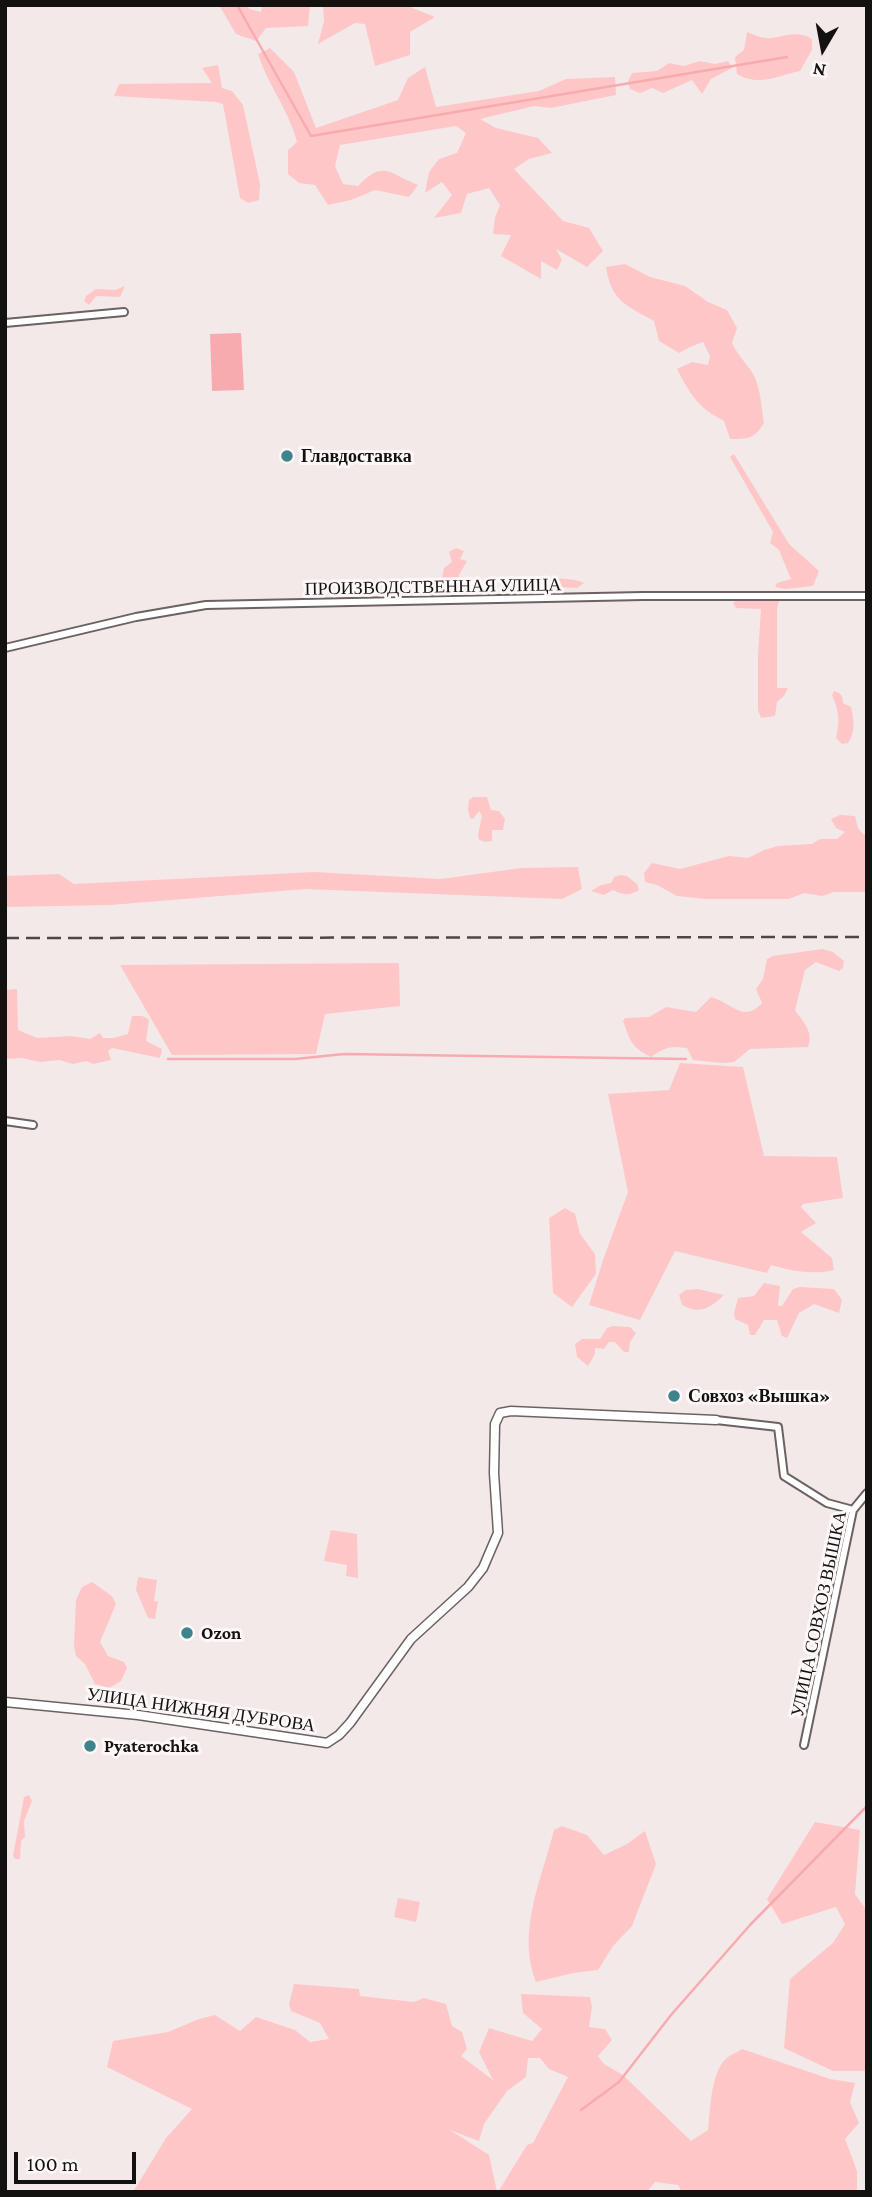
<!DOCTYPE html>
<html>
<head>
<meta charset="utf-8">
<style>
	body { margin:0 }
	#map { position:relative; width:872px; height:2197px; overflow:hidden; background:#f4e9e9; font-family:"Crimson Pro",serif }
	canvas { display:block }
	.frame { position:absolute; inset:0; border:7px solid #141111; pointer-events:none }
	.north { position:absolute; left:788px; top:14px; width:70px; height:70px; -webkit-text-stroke:5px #fef7f8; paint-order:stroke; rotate:190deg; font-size:19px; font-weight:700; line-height:28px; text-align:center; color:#141111 }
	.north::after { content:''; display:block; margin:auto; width:24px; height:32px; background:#141111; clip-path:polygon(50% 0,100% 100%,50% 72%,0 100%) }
	.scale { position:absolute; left:14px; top:2152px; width:122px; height:32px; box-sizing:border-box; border:4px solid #141111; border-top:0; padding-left:9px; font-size:21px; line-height:24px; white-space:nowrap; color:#141111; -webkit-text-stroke:5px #fef7f8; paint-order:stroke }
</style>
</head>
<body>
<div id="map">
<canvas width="872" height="2197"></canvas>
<div class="frame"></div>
<div class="north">N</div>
<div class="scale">100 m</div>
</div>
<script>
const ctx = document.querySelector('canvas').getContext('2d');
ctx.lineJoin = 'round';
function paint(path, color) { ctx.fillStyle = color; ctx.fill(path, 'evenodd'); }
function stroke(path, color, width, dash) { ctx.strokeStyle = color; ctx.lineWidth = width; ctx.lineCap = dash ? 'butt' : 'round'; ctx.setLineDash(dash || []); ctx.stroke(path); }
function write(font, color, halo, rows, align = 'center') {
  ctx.font = font + ' "Crimson Pro",serif'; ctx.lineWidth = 6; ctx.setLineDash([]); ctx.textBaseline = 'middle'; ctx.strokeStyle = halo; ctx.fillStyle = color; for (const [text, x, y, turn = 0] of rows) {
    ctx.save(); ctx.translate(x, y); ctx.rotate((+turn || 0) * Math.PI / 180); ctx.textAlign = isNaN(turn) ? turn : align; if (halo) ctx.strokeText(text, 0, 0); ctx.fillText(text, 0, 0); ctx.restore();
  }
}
paint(new Path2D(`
	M219,5h28l2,4 12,3 1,-7h48l-2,21 -42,2 -10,13 -20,-7z
	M323,5h82l30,12 -25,15v23l-35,11 -10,-42 -10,-1 -37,21 6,-23z
	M747,32c7,3 16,7 24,6 14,-2 27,-8 41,1v11l-12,21c-23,5 -41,16 -63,3l-2,-17 9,-7z
	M270,48l24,24 22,56 82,-28 10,-22 17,-11 11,40 103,-16 27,-12 49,-2 1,18 -65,13 -17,-2 -54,13 16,9 42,10 14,15 -23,6 -15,10 49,52 26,7 14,23 -16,16 -31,-18 6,11 -5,10 -16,-9v18l-40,-23 10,-21 -18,-1 2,-16 5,-13 -11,-17 -22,6 -6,19 -27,5 18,-23 -10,-13 -17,11 4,-21 10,-13 18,-6 9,-20 -10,-7 -116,19 -5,21 8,18 15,2c26,-27 31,-12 60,-1l-9,12 -34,-7 -24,10 -23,5 -13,-20 -16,-2 -11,-9v-24l9,-8c-8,-31 -29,-57 -39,-88z
	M700,61l15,3 13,-3 4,7 -21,11 -9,15 -10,-14 -29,13 -11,-5 -12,5 -10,-4 -2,-8 4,-8 25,-2 12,-8 15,3z
	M218,65l4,23 10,3 11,14 17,79 -1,16 -11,3 -8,-5 -17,-94 -7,-2 -102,-6 5,-12 93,-1 -10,-15z
	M625,264l25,13 35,9 23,16 19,8 10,18 -5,15c5,11 13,19 20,29 9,15 9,34 12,51 -10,16 -16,16 -34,16l-6,-18c-26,-13 -34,-27 -47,-52l15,-7 16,3 2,-9 -7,-14 -13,5 -11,6 -20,-12 -5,-20c-27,-15 -43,-20 -48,-54z
	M125,286l-5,11 -24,-1 -7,9 -5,-4 2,-5 10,-7 19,1z
	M734,454l55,90 30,27 -6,15 -28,3 -10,-2 2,-4 14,-4 -12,-29 -9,-7 3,-11 -43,-75z
	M456,548l8,3 -4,8 7,2 -8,14v12l-5,1 -10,-3 -2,-7 2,-10 8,-6 -3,-10z
	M531,577c14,2 43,0 53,6l-7,5 -44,-2z
	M739,599l40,2 -2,8v79h11l-4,8 -7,6 -2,14 -14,2 -3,-8v-56l3,-45 -25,-1 -3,-5z
	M834,691c7,2 9,5 9,12l8,4c3,13 5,24 -3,36l-6,1 -6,-6c4,-17 3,-27 -4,-43z
	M473,797h14l4,13 8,1 6,8 -2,11h-11v11l-6,1 -7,-2 -1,-5 4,-19 -3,-5 -6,8 -3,-1 -2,-8 1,-10z
	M840,815l15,1 3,12 5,6h4v58h-33l-12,4 -18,-3 -15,6h-83l-29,-3 -20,-11 -12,-3 -1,-9 8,-10 28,6 49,-13 19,2 16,-8 14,-4 34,-2 8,-5h17l8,-7 -9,-4 -5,-9z
	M578,867l4,22 -20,10 -257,-10 -194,16 -106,2v-31l54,-2 15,10 240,-12 127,7 80,-11z
	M621,875l6,1 10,8 2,6c-10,6 -16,5 -26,0l-9,5 -13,-4 10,-6 10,-2 3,-6z
	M822,949l11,3 11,9 -1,7 -4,3 -23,-9 -11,8 -10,40c8,12 19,21 13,37l-58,2 -16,13 -11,1 -30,-3 -6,-12c-18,-2 -22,-1 -36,9 -21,-11 -20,-15 -28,-36l2,-3 24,-1 17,-10 30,5 15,-15c20,5 32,27 51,6l-6,-14 7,-10 4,-20 6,-3z
	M399,963l1,43 -75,8 -9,40 -144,1 -52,-90z
	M17,989l1,41 19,8 34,-2 19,3 10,-6 3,5h10l15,-4 4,-18h10l7,3 -3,22 16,8 -2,9 -48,-10 -4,3 3,9 -18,4 -6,-3 -14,3 -14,-4 -19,2 -18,-4 -17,1v-69z
	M680,1063l63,4 21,89 73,1 6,41 -40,6 -2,3 15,16 -15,9 31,26 2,12c-19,5 -44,1 -63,-5l-4,8 -92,-22 -35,69 -51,-15 14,-45 25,-68 -20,-98 61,-4z
	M565,1208l10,6 5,20 15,20 1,20 -24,33 -19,-14 -4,-75z
	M764,1283l16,3 -2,20h4l11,-17 7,-2 34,2 8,11 -3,13 -25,-9 -15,9 -12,25 -5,-2 -5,-16h-13l-9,15h-5l-2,-10 -13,-6 -1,-6 4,-15 16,-2z
	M698,1289l26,6c-14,13 -24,20 -42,10l-3,-10 7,-5z
	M613,1326l17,1 6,6 -6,9 -1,10h-5l-9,-10h-6l-5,7 -9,-1v6l-7,12 -11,-9 -2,-13 7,-5h18l7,-11z
	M331,1530l26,4 1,44 -12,-2 1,-11 -23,-4z
	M138,1577l19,3 -3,21 4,1 -3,17 -7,-1 -12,-28z
	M92,1582l20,14 4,8 -16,38 8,14 16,6 3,6 -6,13 -12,7 -14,-4 -10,-20 -9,-8 -2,-10 2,-46 6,-13z
	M29,1795l3,6 -8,20 1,16 -4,4 -1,18h-5l-2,-3 11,-59z
	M815,1822l45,8 -5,64 12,17 -1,160h-33l-49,-23 6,-69 43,-36 12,-19 -9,-17 -54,17 -15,-25z
	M562,1826l25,9 17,20 23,-11 18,-13 11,33 -24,62 -19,20 -15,24 -25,3 -37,9c-20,-49 6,-104 18,-152z
	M398,1898l22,4 -4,20 -22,-5z
	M294,1984l65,5 1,7 54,6 10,-4 22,6 6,22 10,6 5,17 -6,7 32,24 -14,-28 10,-24 43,13 10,-12 -19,-16 -2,-19 69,3 2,10 -3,20 16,2 7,11 -14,16 6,8 19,11 68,66 17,-11c2,-19 3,-53 15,-68 4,-6 13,-9 19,-13l88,30 25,4 -5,19 9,21 -14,16 12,32v21h-175l-4,-7 -23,-3 -8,10h-149l29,-47 6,-2 35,-66 -19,-8 -9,-11h-12l-2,19 -19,14 -23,33 -5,17 -29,-11 39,25 8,37h-364l33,-54 26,-29 -85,-42 6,-26 55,-9 31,-13 16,-4 25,16 16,-14 39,13 15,12 19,-3 -9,-16 -29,-12 -2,-7z`), '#ffc6c8');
paint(new Path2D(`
	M241,333l3,57 -32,1 -2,-57z`), '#f8abaf');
stroke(new Path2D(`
	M237,5l74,131 476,-79
	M168,1059h127l49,-5 342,5
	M581,2110l38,-28 52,-67 79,-90 117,-119`), '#f8abaf', 2.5);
const minor = new Path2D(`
	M5,323l119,-11
	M5,648l131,-31 70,-12 437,-9h224
	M5,1121l28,4
	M716,1420l62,7 6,49 43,27 26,7
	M804,1745l49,-235 14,-17`);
const tertiary = new Path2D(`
	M5,1702l133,13 189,28 12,-8 11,-12 61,-84 57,-52 15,-19 15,-35 -4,-60 1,-49 5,-11 11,-2 205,9`);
stroke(minor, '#6b6262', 10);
stroke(tertiary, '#6b6262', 11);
stroke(minor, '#fff', 6);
stroke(tertiary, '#fff', 8);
stroke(new Path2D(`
	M5,938l862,-1`), '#4c4747', 2.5, [14, 7]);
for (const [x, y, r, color] of [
	[287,456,7,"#3d848c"],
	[674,1396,7,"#3d848c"],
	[187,1633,7,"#3d848c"],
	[90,1746,7,"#3d848c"]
]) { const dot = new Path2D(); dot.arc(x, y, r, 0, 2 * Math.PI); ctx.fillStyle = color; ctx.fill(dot); stroke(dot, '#fef7f8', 2.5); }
write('bold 18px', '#141111', '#fef7f8', [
	["Главдоставка",301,456],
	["Совхоз «Вышка»",688,1396],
	["Ozon",201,1633],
	["Pyaterochka",104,1746]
], 'left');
write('18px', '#141111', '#fef7f8', [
	["ПРОИЗВОДСТВЕННАЯ УЛИЦА",433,587,-1],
	["УЛИЦА СОВХОЗ ВЫШКА",819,1614,-78],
	["УЛИЦА НИЖНЯЯ ДУБРОВА",201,1710,8]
]);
</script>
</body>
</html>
